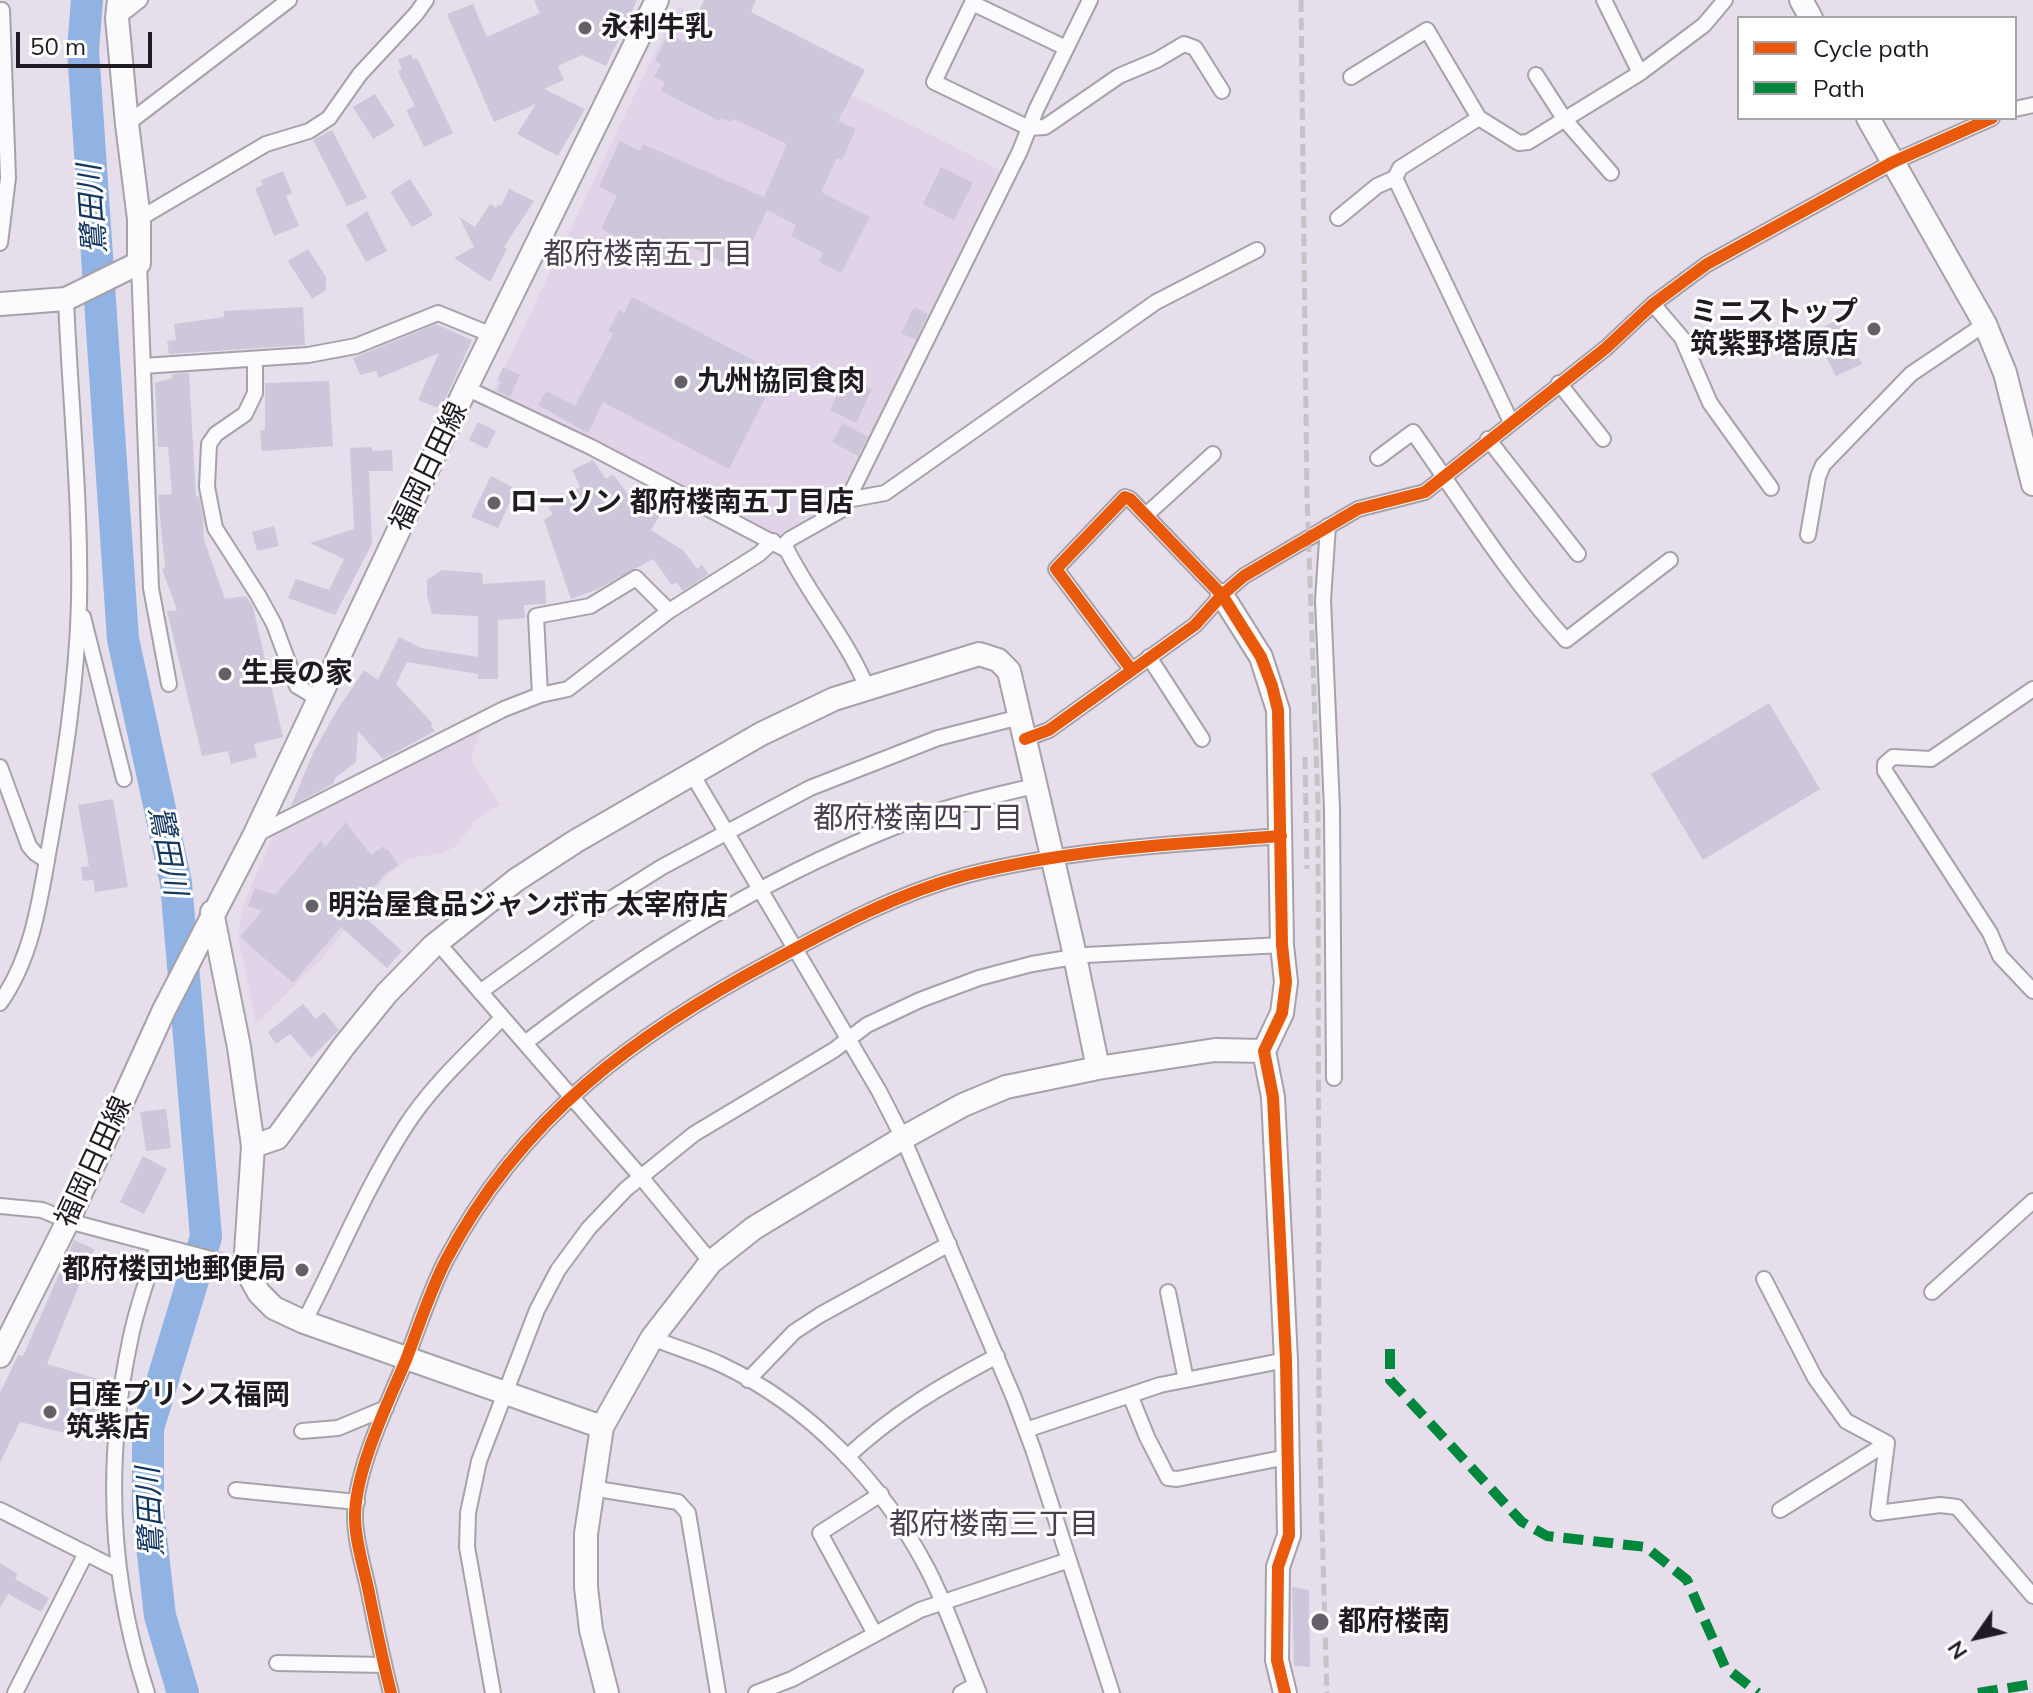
<!DOCTYPE html>
<html>
<head>
<meta charset="utf-8">
<style>
	body { margin:0 }
	#map { position:relative; width:2033px; height:1693px; overflow:hidden; background:#e6deea; font-family:Mulish,sans-serif }
	canvas { display:block }
	.legend { position:absolute; left:1737px; top:16px; width:280px; height:104px; box-sizing:border-box; background:#fff; border:2px solid #a6a4a7; margin:0; padding:10px 14px; list-style:none; font-size:24px; color:#201b23 }
	.legend li { display:flex; align-items:center; gap:16px; height:40px }
	.legend b { width:40px; border:2px solid #a6a4a7 }
	.north { position:absolute; left:1937px; top:1597px; width:80px; height:80px; -webkit-text-stroke:6px #fff; paint-order:stroke; rotate:236deg; font-size:22px; font-weight:700; line-height:32px; text-align:center; color:#201b23 }
	.north::after { content:''; display:block; margin:auto; width:28px; height:36px; background:#201b23; clip-path:polygon(50% 0,100% 100%,50% 72%,0 100%) }
	.scale { position:absolute; left:16px; top:32px; width:136px; height:36px; box-sizing:border-box; border:4px solid #201b23; border-top:0; padding-left:10px; font-size:24px; line-height:28px; white-space:nowrap; color:#201b23; -webkit-text-stroke:6px #fff; paint-order:stroke }
</style>
</head>
<body>
<div id="map">
<canvas width="2033" height="1693"></canvas>
<ul class="legend">
<li><b style="height:10px;background:#e8590c"></b>Cycle path</li>
<li><b style="height:10px;background:#00873e"></b>Path</li>
</ul>
<div class="north">N</div>
<div class="scale">50 m</div>
</div>
<script>
const ctx = document.querySelector('canvas').getContext('2d');
ctx.lineJoin = 'round';
function paint(path, color) { ctx.fillStyle = color; ctx.fill(path, 'evenodd'); }
function stroke(path, color, width, dash) { ctx.strokeStyle = color; ctx.lineWidth = width; ctx.lineCap = dash ? 'butt' : 'round'; ctx.setLineDash(dash || []); ctx.stroke(path); }
function write(font, color, halo, rows, align = 'center') {
  ctx.font = font + ' Mulish,"Noto Sans JP",sans-serif'; ctx.lineWidth = 6; ctx.setLineDash([]); ctx.textBaseline = 'middle'; ctx.strokeStyle = halo; ctx.fillStyle = color; for (const [text, x, y, turn = 0] of rows) {
    ctx.save(); ctx.translate(x, y); ctx.rotate((+turn || 0) * Math.PI / 180); ctx.textAlign = isNaN(turn) ? turn : align; if (halo) ctx.strokeText(text, 0, 0); ctx.fillText(text, 0, 0); ctx.restore();
  }
}
paint(new Path2D(`
	M677,6l323,164 -164,338 -53,29 -290,-145z
	M484,722l-13,38 29,44 -25,17 -18,24 -13,8 -34,5 -24,18 -62,80 -68,67 -18,-86 5,-31 34,-80z`), '#e1d4e8');
stroke(new Path2D(`
	M87,0l-4,50 40,589 53,244 30,354 -58,191v82l12,106 23,77`), '#91b3e4', 32);
paint(new Path2D(`
	M534,0h103l-31,66 -24,-11 -24,11 6,14 -20,9 41,20 -27,47 -41,-22 19,-30 -42,18 -47,-108 26,-10 14,33 53,-24z
	M704,0h52l-5,12 114,58 -27,51 18,8 -14,31 -5,-2 -16,34 49,25 -29,56 -22,-11 4,-9 -32,-17 5,-11 -29,-15 -28,60 -48,-23 -10,21 -80,-39 16,-33 -18,-10 21,-45 20,10 3,-7 121,53 23,-53 -53,-25 -4,3 -8,-4 -3,3 -15,-8 -43,-22 4,-9 -11,-5 7,-13 -6,-3 13,-27 17,8z
	M411,54l2,6 4,-2 36,75 -29,14 -18,-37 9,-4 -17,-34 4,-4 -4,-8z
	M375,94l20,32 -22,13 -20,-32z
	M332,130l35,68 -20,8 -34,-66z
	M941,167l32,16 -19,37 -31,-16z
	M283,171l9,22 -6,3 13,30 -25,10 -19,-48 8,-3 -2,-5z
	M410,179l23,36 -21,12 -22,-35z
	M509,189l25,12 -30,46 3,2 -17,33 -36,-24 20,-11 -15,-30 16,10 15,-23 6,4 3,-4 2,2z
	M367,211l20,40 -21,11 -20,-37z
	M308,249l18,28v13l-14,9 -24,-38z
	M632,297l146,76 -49,96 -126,-67 -15,31 -50,-28 8,-14 29,15 38,-72 -5,-3 11,-21 5,3z
	M303,307l2,38 -136,9 -2,-13 9,-1 -2,-16 50,-7v-6z
	M914,307l14,7 -12,26 -15,-7z
	M1839,319l23,45 -26,12 -23,-44z
	M436,324l36,16 -30,66 -6,1 -18,-7 21,-47 -60,25 -3,-7 -16,4 -7,-17z
	M503,367l17,8 -10,22 -13,-6 4,-9 -4,-2z
	M189,373l7,124 3,-1 4,20 1,24 21,59 21,-3 7,11 30,130 -29,7 3,13 -26,7 -3,-13 -26,5 -35,-145 10,-1 -15,-41 3,-1 -7,-73 14,-1 -4,-47h-10l-3,-64 18,-5 -1,-4z
	M846,376l26,13 -16,34 -26,-13z
	M329,381l4,65 -71,5 -2,-20 5,-1v-47z
	M478,422l18,9 -9,18 -18,-9z
	M843,423l25,14 -10,19 -26,-14z
	M372,447v4l20,-1 1,21h-24l3,73 -37,71 -47,-17 8,-19 33,11 15,-31 -34,-16 44,-14 -4,-81z
	M593,460l13,19 7,-5 17,23 4,-8 31,18 -14,23 33,21 13,18 5,-4 7,9 -26,17 -7,-9 -4,3 -19,-26 -55,30 -27,10 -27,-79 9,-6 -5,-6 32,-21 -8,-17z
	M491,476l25,13 -18,39 -27,-11z
	M804 503a11 11 0 1 1 22 0a11 11 0 1 1-22 0Z
	M274,526l5,20 -22,5 -5,-19z
	M442,570l40,3 1,11 62,-4 1,24 -22,1 1,13 -27,2v59h-20v-5l-71,-12 -11,22 37,40 -2,2 4,5 -52,28 -25,-28 -2,31 -21,16 -2,6 -42,22 23,-55 22,-39 28,-42 14,10 21,-43 22,11 57,9v-41l-46,-2 -5,-19v-15z
	M1769,703l51,86 -117,71 -52,-86z
	M113,799l15,88 -33,5 -2,-12 -10,1 -2,-14 8,-1 -11,-61z
	M346,822l25,33 13,-9 2,4 2,-1 10,16 -13,9 -29,35 46,42 -15,17 -46,-41 -48,56 -53,-46 22,-26 -14,-5 7,-18 20,7 46,-55 4,7z
	M303,1004l13,15 8,-7 15,18 -28,28 -21,-24 -14,10 -8,-12z
	M166,1109l5,39 -25,3 -6,-39z
	M143,1156l24,13 -23,45 -24,-12z
	M74,1240l20,9 -47,115 58,17 -6,23 1,17 -5,19 -75,-18 -20,41v-70l18,-38 5,1z
	M0,1563l18,11 -3,5 34,19 -8,14 -33,-18 -8,14z
	M1292,1587l17,3 1,77 -16,-1z`), '#cec7db');
const street = new Path2D(`
	M1604,0l36,73
	M117,18l23,-18
	M1066,48l-94,-45 -38,79 95,46 16,-1 74,-51 38,-16 27,-16 11,4 27,43
	M1536,75l29,45 46,53
	M1351,77l76,-47 52,88 40,25 9,-1 112,-69 64,-48 21,-25
	M2015,109l18,-4
	M1479,118l-79,50 -5,10 116,244
	M127,124l162,-124
	M1338,218l39,-32 18,-8
	M139,219l127,-75 43,-13 20,-13 31,-44 56,-60 10,-14
	M0,243l8,-65 -6,-168
	M139,263l12,325 18,96
	M1653,304l29,34 28,65 61,85
	M255,360v33l-10,21 -29,20 -7,10 -2,43 8,41 43,67 16,29 23,62 20,12
	M143,366l165,-11 48,-9 82,-33 54,22
	M1559,383l44,56
	M466,388l125,59 196,103c24,48 60,89 80,138
	M1488,439l90,115
	M1378,458l35,-26c50,71 95,144 153,208l104,-80
	M847,500l38,-7 271,-191 101,-52
	M1146,515l67,-61
	M1328,526l-5,74 9,209 2,269
	M1808,535l10,-58 5,-12 88,-91 74,-50
	M782,547l8,-8 53,-30 177,-358 16,-41 54,-110
	M83,617l41,162
	M1149,657l53,82
	M1131,669l-75,-100 69,-72 5,2 92,96
	M2033,689l-102,70 -38,-2 -8,7v7l105,162 10,23 33,35
	M540,695l-4,-79 54,-10 46,-28 33,33
	M1025,739l24,-9 146,-105 27,-30 22,-19 114,-67 67,-17 181,-144 47,-44 54,-40 186,-102 99,-44
	M0,767l29,79 6,7 12,8
	M692,774l187,317 24,47 111,260 19,51 79,244
	M255,835l249,-126 36,-14 28,-6 101,-78 90,-57 14,-13
	M438,943l203,234 70,85
	M480,992l115,-83 67,-42 148,-79 128,-50 82,-21
	M0,1003c33,-47 40,-104 50,-160 14,-79 27,-160 29,-241 2,-101 -9,-202 -13,-303
	M525,1043c118,-91 253,-173 393,-225 38,-14 78,-23 117,-32
	M0,1206l42,4 26,11 177,47
	M1764,1279l51,99 31,43 41,22 -9,70 62,-8 17,2 76,89
	M1168,1292l18,88
	M1932,1292l101,-91
	M304,1322c34,-65 61,-133 101,-195 26,-41 64,-75 97,-109
	M652,1338c22,9 46,16 68,26 90,42 162,118 208,206 20,39 34,82 51,123
	M748,1380l46,-48 26,-17 129,-71
	M1130,1395l17,42 21,41 9,1 110,-22
	M1026,1430l134,-45 126,-25
	M302,1431l36,-3 48,-20
	M847,1457c46,-43 95,-72 150,-101
	M591,1488l87,14 10,11 30,180
	M236,1490l121,12
	M0,1510l119,60
	M1780,1510l107,-67
	M875,1634l-55,-101 61,-39
	M277,1663l107,2
	M15,1693l71,-140
	M147,1693c-38,-115 -42,-234 -17,-352 6,-32 18,-64 28,-95
	M391,1693c-9,-35 -16,-70 -23,-105 -5,-23 -13,-48 -13,-71 0,-47 33,-114 51,-157 13,-34 24,-69 40,-100 75,-143 190,-227 330,-301 61,-33 123,-66 191,-84 102,-26 209,-31 314,-39
	M493,1693l-26,-146 1,-34 11,-52 58,-151 21,-40 31,-42 37,-39 68,-55 140,-84 33,-25 53,-25 59,-22 53,-14 54,-9 196,-10
	M756,1693l36,-14 128,-69 149,-50
	M961,1693l15,-8`);
const secondary = new Path2D(`
	M1801,0l10,18
	M1868,118l117,206 20,49 28,111
	M0,304l66,-5 73,-36v-44l-12,-95 -10,-106 2,-18
	M1222,595l39,62 17,53 4,235 4,37 -4,31 -18,38 9,46 13,263 3,175 -11,32 -1,93 8,33
	M212,912l27,135 14,99 -8,122 14,25 15,15 30,14 298,105
	M253,1146l24,-8 67,-92 43,-53 46,-47 83,-66 60,-39 185,-107 73,-35 145,-45 19,6 11,11 63,271 26,126
	M0,1356l68,-135 96,-211 90,-174 212,-448 191,-388
	M607,1693l-16,-63 -5,-43v-53l16,-107 50,-89 59,-76 43,-34 149,-90 60,-33 43,-18 92,-19 117,-18 49,1`);
stroke(street, '#a7a1aa', 18);
stroke(secondary, '#a7a1aa', 26);
stroke(street, '#fbfafc', 14);
stroke(secondary, '#fbfafc', 22);
stroke(new Path2D(`
	M1301,0l6,498 11,306 1,619 8,270
	M1305,757l2,112`), '#c5c3c6', 5, [12, 6]);
stroke(new Path2D(`
	M1390,1349v31l132,142 25,14 99,11 41,33 38,87 33,26
	M1978,1693l55,-9`), '#00873e', 10, [20, 10]);
stroke(new Path2D(`
	M1131,669l-75,-100 69,-72 5,2 92,96 39,62 11,29 6,24 4,235 4,37 -4,31 -18,38 9,46 13,263 3,175 -11,32 -1,93 8,33
	M1025,739l24,-9 146,-105 27,-30 22,-19 114,-67 67,-17 181,-144 47,-44 54,-40 186,-102 99,-44
	M391,1693c-9,-35 -16,-70 -23,-105 -5,-23 -13,-48 -13,-71 0,-47 33,-114 51,-157 13,-34 24,-69 40,-100 75,-143 190,-227 330,-301 61,-33 123,-66 191,-84 102,-26 209,-31 314,-39`), '#e8590c', 12);
for (const [x, y, r, color] of [
	[585,28,8,"#655f69"],
	[1874,329,8,"#655f69"],
	[681,382,8,"#655f69"],
	[494,503,8,"#655f69"],
	[225,674,8,"#655f69"],
	[312,906,8,"#655f69"],
	[302,1270,8,"#655f69"],
	[50,1412,8,"#655f69"],
	[1320,1622,10,"#655f69"]
]) { const dot = new Path2D(); dot.arc(x, y, r, 0, 2 * Math.PI); ctx.fillStyle = color; ctx.fill(dot); stroke(dot, '#fff', 3); }
write('bold 28px', '#201b23', '#fff', [
	["永利牛乳",601,28],
	["ミニストップ",1858,313,"right"],
	["筑紫野塔原店",1858,345,"right"],
	["九州協同食肉",697,382],
	["ローソン 都府楼南五丁目店",510,503],
	["生長の家",241,674],
	["明治屋食品ジャンボ市 太宰府店",328,906],
	["都府楼団地郵便局",286,1270,"right"],
	["日産プリンス福岡",66,1396],
	["筑紫店",66,1428],
	["都府楼南",1338,1622]
], 'left');
write('28px', '#201b23', '#fff', [
	["福岡日田線",429,467,-64],
	["福岡日田線",94,1162,-65]
]);
write('italic 30px', '#123660', '#fff', [
	["鷺田川",93,209,-94],
	["鷺田川",167,851,79],
	["鷺田川",151,1512,-93]
]);
write('30px', '#493e4f', '#fff', [
	["都府楼南五丁目",648,255],
	["都府楼南四丁目",918,819],
	["都府楼南三丁目",994,1525]
]);
</script>
</body>
</html>
